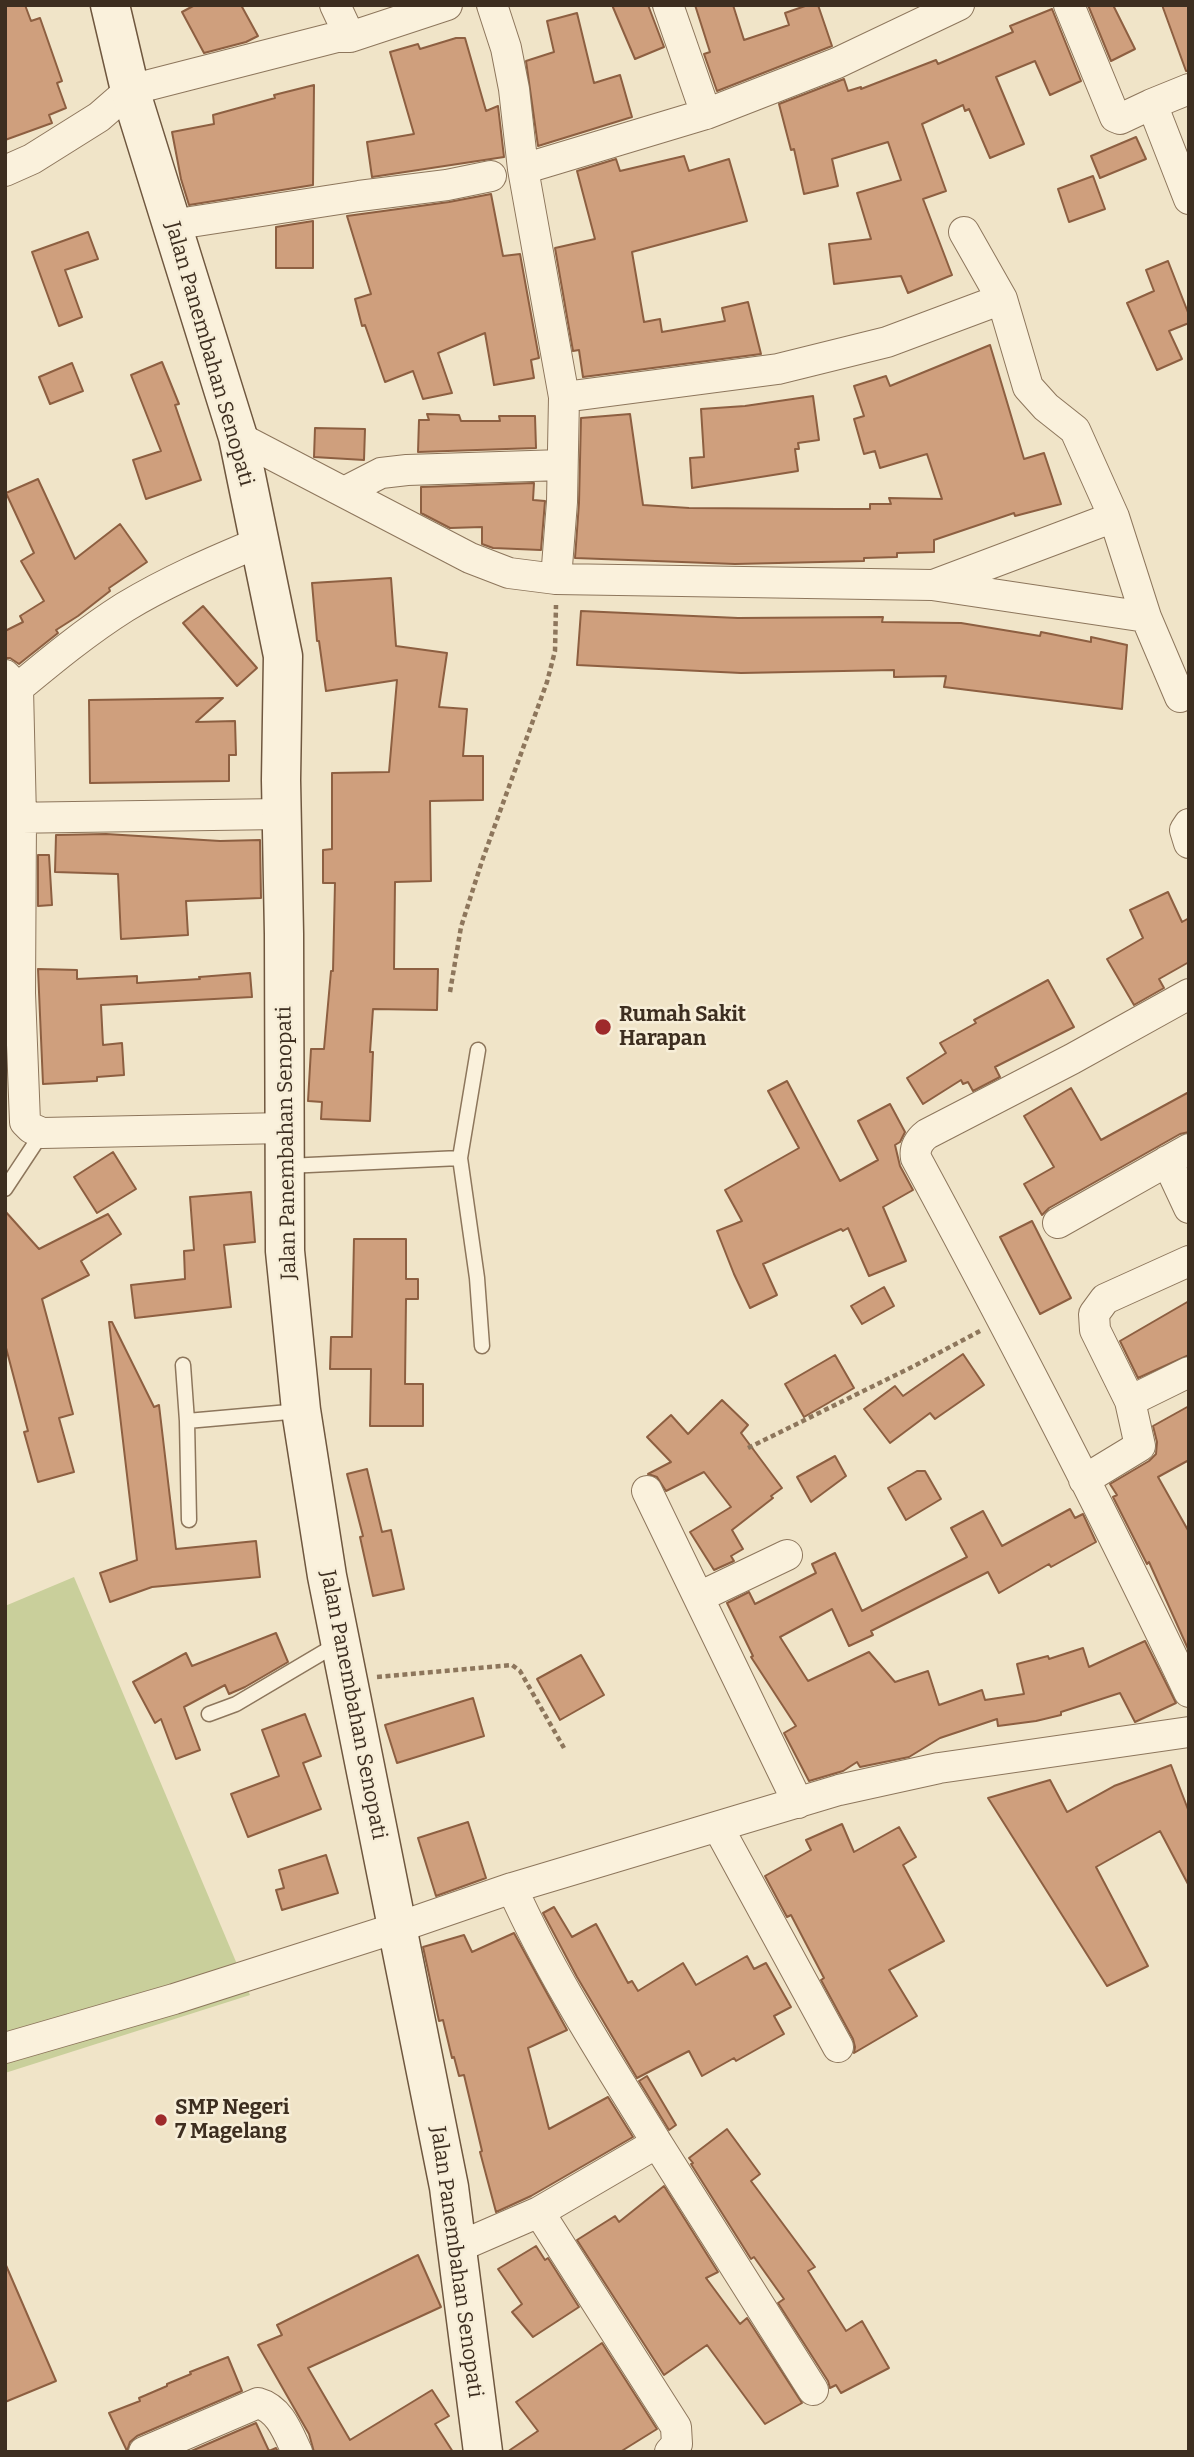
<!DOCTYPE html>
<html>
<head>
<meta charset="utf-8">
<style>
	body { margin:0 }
	#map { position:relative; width:1194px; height:2457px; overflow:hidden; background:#f0e4c8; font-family:Bitter,serif }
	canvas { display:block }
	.frame { position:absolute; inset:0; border:7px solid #3d2e20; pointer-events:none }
</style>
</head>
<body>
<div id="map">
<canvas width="1194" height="2457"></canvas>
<div class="frame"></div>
</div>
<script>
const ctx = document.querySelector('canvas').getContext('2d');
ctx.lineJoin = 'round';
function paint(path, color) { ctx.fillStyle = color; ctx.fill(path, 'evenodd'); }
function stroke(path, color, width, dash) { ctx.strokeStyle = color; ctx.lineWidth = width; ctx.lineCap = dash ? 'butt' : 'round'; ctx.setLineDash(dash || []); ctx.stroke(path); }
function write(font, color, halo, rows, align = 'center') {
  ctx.font = font + ' Bitter,serif'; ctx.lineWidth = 5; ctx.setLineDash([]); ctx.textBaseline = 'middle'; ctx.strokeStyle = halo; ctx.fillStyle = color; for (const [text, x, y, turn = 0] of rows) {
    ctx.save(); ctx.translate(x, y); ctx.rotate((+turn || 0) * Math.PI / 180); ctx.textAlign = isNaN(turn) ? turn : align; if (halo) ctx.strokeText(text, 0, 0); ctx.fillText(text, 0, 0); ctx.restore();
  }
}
paint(new Path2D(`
	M74,1577l176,418 -245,78v-467z`), '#c9cf9b');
const building = new Path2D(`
	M5,5h20l6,16 9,-3 22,63 -5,2 9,25 -17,7 3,8 -47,17z
	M195,5h46l17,31 -12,6 -42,11 -22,-41z
	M612,5h36l16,42 -29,12z
	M695,5h38l11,35 45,-15 -4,-12 23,-8h10l14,41 -115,45 -13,-37 6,-2z
	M1088,5h25l22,44 -24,12z
	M1162,5h27v66h-3z
	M1052,9l29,72 -31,14 -15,-34 -39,16 28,67 -34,14 -21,-49 -4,2 -2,-6 -41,19 24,67 -23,8 29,76 -44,18 -7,-17 -67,8 -5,-40 42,-5 -14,-46 44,-13 -13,-38 -56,17 6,27 -34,8 -10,-45 -3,1 -12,-46 65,-25 4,12 13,-4v2l75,-29 2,4 75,-32 -3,-6z
	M577,13l17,70 26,-8 12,42 -94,29 -12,-85 28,-9 -7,-31z
	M456,38h9l21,73 12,-5 6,51 -132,20 -5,-35 47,-8 -24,-82 28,-8 2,5z
	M314,85l-1,100 -124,20 -8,-26 -9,-47 42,-8 -1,-9 62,-17 -1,-3z
	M1136,137l10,22 -46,19 -9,-22z
	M684,156l5,15 40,-12 18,62 -115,31 12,70 16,-3 2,13 63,-11 -3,-13 26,-6 13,52 -178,23 -4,-27 -6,1 -18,-103 40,-9 -18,-68 39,-12 4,12z
	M1093,176l12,33 -36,13 -11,-33z
	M491,194l12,62 17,-2 19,104 -8,2 3,18 -40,7 -9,-52 -47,20 14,40 -29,6 -10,-28 -28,11 -20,-57 -3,1 -7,-27 16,-5 -24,-78 102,-14z
	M313,221v47h-37v-41z
	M88,232l10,27 -33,11 17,47 -23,9 -27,-74z
	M1168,261l21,54v8l-20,8 13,28 -25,11 -30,-67 27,-12 -8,-21z
	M990,345l34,114 20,-6 17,51 -46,12 -1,-3 -80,27v12l-37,1v4l-33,1v3l-129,3 -160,-6 4,-55 2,-85 49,-4 13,91 46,3 148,1h33v-5h21l-2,-6 53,1 -15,-45 -47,14 -5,-17 -11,3 -10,-35 10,-3 -10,-30 32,-10 4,10z
	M162,362l17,42 -4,1 26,75 -55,19 -13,-39 28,-9 -30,-76z
	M72,363l11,28 -33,13 -11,-27z
	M813,396l6,44 -21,3 1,6h-4l3,22 -106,17 -2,-30 14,-1 -3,-48 44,-3z
	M427,414l32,1 2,6h39l-1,-5h36l1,32 -118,4 1,-32h10z
	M315,428l50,1 -1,31 -50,-3z
	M38,479l37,80 45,-35 27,38 -38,26 1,3 -32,25 -22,14 2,3 -39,31 -9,-6h-5v-27l18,-9 -3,-6 24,-15 -23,-40 13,-8 -28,-60z
	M534,483l-1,17 12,1 -4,49 -48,-2 -11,-4v-17l-32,1 -29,-15v-26z
	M391,578l5,68 51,7 -8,54 28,2 -4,47h20v44l-53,1 1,80 -36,1 -1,87h44l-1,41 -64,-1 -3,43h3l-3,69 -49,-2 1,-17 -14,-1 3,-52h13l7,-78h2l2,-88h-12v-33l9,-1v-76l57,-1 8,-92 -71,11 -7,-50h-2l-5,-58z
	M203,606l54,62 -20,18 -54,-63z
	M581,611l157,7 145,-1 -1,5 79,1 79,13 1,-4 50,10v-5l36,8 -5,64 -178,-22 2,-11 -52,1v-7l-153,3 -164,-8z
	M223,698l-27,24 39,-1 1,34h-7v26l-139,2 -1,-83z
	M106,834l114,7 40,-1 1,58 -75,3 2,34 -67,4 -3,-65 -63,-2 1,-37z
	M38,855h11l3,50 -14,1z
	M1168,892l14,30 7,-4v44l-30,17 5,9 -30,17 -27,-46 36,-21 -13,-28z
	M38,969l39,1v9l60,-3v7l63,-4 -1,-2 51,-4 2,24 -151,8 2,40 19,-2 2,32 -27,2v4l-54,3z
	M1048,980l26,47 -79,40 5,10 -27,14 -5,-9 -5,2 -2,-4 -38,24 -16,-26 39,-25 -6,-10 36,-20 -2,-3z
	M787,1081l53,100 38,-21 -20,-39 32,-17 15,28 -5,10 -5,3 5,21 13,24 -30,17 23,54 -37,15 -21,-48 -5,3 -2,-2 -78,35 14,31 -27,13 -16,-34 -17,-43 25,-10 -17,-31 74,-42 -31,-57z
	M1071,1088l30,52 88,-48v40l-9,2 -131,74 -7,7 -18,-31 30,-17 -30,-51z
	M113,1152l23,37 -39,24 -23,-36z
	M251,1192l4,50 -31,3 7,62 -96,11 -4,-33 54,-6 -1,-28 10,-1 -4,-53z
	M5,1211l34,38 69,-35 13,20 -40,27 8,14 -47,24 31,115 -14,4 15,54 -36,10 -14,-50 4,-1 -23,-87z
	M1032,1221l39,77 -31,16 -40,-77z
	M354,1239h52v40h12v20h-12l-1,85h18v42h-53l1,-57h-41l1,-32h21z
	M884,1287l10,19 -32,18 -11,-18z
	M1189,1301v54l-51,23 -18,-37z
	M109,1322h3l42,85 5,-2 17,144 80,-8 4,36 -108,10 -42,15 -10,-29 37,-13z
	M963,1354l21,31 -49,34 -5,-6 -40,30 -26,-34 31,-23 8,10z
	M835,1355l19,33 -50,29 -19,-33z
	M722,1400l26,25 -7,8 41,55 -11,8 2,2 -41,32 11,19 -12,7 3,5 -20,9 -24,-38 41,-25 -27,-35 -38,19 -9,-14 -9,-3 23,-12 -24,-25 24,-22 17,19z
	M1189,1406v54l-31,17 31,55v119l-40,-89 -2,2 -34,-67 4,-2 -7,-11 39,-23 7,-7 1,-12 -4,-16z
	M835,1456l11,20 -35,26 -14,-25z
	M367,1469l15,63 9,-2 13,59 -31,7 -13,-59 3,-1 -16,-62z
	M917,1471h8l16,28 -35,21 -18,-32z
	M1070,1509l5,9 8,-4 13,28 -45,25 -2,-3 -50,29 -11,-21 -117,59 2,4 -24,11 -17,-37 -52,28 28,44 61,-29 26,30 33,-11 11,34 43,-15 3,10 39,-6 -7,-30 31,-8 1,3 34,-11 6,19 56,-26 31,62 -41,19 -15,-29 -59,19v3l-25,6 -38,5 -1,-7 -57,19 -31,19 -49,10 -3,-5 -14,9 -34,10 -25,-48 12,-7 -45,-69 2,-1 -26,-53 22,-11 6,12 61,-31 -4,-9 23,-11 27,58 105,-54 -16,-29 32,-17 19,35z
	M276,1633l12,29 -43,25 -16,7 -4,-9 -41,22 16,43 -24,9 -15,-40 -6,4 -22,-41 53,-29 6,13z
	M581,1655l23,40 -44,25 -23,-41z
	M473,1698l11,38 -87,27 -12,-38z
	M305,1714l16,42 -18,7 18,46 -73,28 -17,-43 48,-18 -17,-46z
	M1171,1765l18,47v74l-29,-55 -64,36 52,99 -41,20 -119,-188 62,-18 17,32 47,-26z
	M468,1822l18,56 -50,18 -18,-58z
	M842,1824l12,28 45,-25 17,30 -13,8 41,76 -55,29 28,46 -63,37 1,-6 -2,-8 -32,-59 3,-2 -33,-63 -4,2 -22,-41 46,-26 -5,-10z
	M326,1855l12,38 -56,17 -6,-20 8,-2 -5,-18z
	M554,1907l18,30 24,-13 32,59 4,-2 6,10 45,-28 13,22 51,-29 7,13 12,-6 25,44 -17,9 10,18 -48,27 -2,-3 -32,18 -13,-25 -52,27 -60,-101 -34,-64z
	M514,1933l53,97 -39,18 21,81 59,-32 25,40 -102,59 -35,16 -16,-60 2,-1 -18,-76 -5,1 -5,-19 -2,1 -9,-38 -4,1 -16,-74 41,-12 8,17z
	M647,2076l29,49 -7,5 -30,-49z
	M727,2129l33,45 -9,7 64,86 -7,4 38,60 16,-10 27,47 -48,25 -5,-8 -6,3 -2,-7 -50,-78 6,-4 -30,-42 -3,2 -60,-95 2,-1 -4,-5z
	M664,2186l54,86 -12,6 34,46 7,-6 55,85 -37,21 -58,-79 -43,30 -87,-135 38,-24 4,6z
	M536,2246l9,14 3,-2 31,49 -46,30 -21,-25 10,-8 -24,-35z
	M418,2255l23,52 -133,61 42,72 82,-50 17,26 -14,8 18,28h-139l-5,-18 -51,-89 24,-10 -5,-10z
	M5,2263l51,118 -51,21z
	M602,2343l55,86 -37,23h-113l31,-21 -22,-29z
	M228,2357l14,34 -105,45 -7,6 -3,9 -18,-38 31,-12 -1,-3 28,-12v-2l24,-10 -1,-2z
	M256,2423l13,28 7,-3 2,4h-89z`);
paint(building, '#cf9f7d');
stroke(building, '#8d5f41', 2);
const lane = new Path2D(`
	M478,1050l-18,108 17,120 5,68
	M287,1166l173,-8
	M5,1189l37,-56
	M183,1365l4,56
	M189,1520l-2,-99 113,-10
	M209,1714l27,-10 103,-61`);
const street = new Path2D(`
	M335,5l15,32
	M492,5l14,43 8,41 9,80 41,228 -2,105 -6,77
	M668,5l38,109 131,-51 122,-58
	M1069,5l46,112 5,2 32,-15
	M1189,89l-37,15 37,95
	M523,169l183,-55
	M5,171l27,-12 67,-42 31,-27 207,-53h13l97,-32
	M171,225l188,-29 88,-11 44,-9
	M964,232l38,67 26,88 18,20 29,23 39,87 32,100 34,80
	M564,397l214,-28 109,-27 115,-43
	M238,437l232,121 39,15 47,6 376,6 214,32
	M344,492l37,-19 26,-3 155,-5
	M936,584l178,-67
	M5,675l13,13c35,-29 69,-57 107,-81 43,-26 89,-46 135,-65
	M18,688l3,130 -1,175 5,129 6,6 11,5 243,-5
	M5,818l276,-4
	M1189,824l-4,6 4,13
	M1189,994l-117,65 -145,75c-8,6 -13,14 -11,24 95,176 188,354 273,534
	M1167,1161l22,47
	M1058,1223l131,-74
	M1130,1401l-35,-71 -1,-16 11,-15 84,-38
	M1084,1480l56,-34 -10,-45 59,-29
	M647,1491l151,312
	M699,1597l88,-42
	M718,1827l120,220
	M512,1888c40,89 94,172 145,255
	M5,2048l169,-49 222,-71 116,-40 327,-98 100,-22 250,-36
	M539,2212l137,215 1,17 -7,8
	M456,2248l83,-36 118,-69 156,247
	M144,2452l114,-49c22,6 30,30 39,49`);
const secondary = new Path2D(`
	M110,5l20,85 108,347 45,219 -2,124 3,154 1,317 16,159 26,166 122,611 34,265`);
stroke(lane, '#8d765c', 17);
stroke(street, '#8d765c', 32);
stroke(secondary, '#6f573f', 41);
stroke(new Path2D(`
	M450,992l11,-65 21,-66 65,-179 8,-31 1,-46
	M748,1448l168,-83 64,-34
	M377,1677l135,-12 8,6 44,77`), '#8d765c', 4.5, [5, 3.5]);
stroke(lane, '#faf1dc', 14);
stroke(street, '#faf1dc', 30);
stroke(secondary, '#faf1dc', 38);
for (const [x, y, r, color] of [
	[603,1027,9,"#9e2a2b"],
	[161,2120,7,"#9e2a2b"]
]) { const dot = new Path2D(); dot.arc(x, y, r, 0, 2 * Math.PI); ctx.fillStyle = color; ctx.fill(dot); stroke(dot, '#f7eed8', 2.5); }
write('21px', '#3d2e20', '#f7eed8', [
	["Jalan Panembahan Senopati",209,354,74],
	["Jalan Panembahan Senopati",287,1143,-91],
	["Jalan Panembahan Senopati",353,1705,79],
	["Jalan Panembahan Senopati",456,2262,82]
]);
write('bold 21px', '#3d2e20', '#f7eed8', [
	["Rumah Sakit",619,1015],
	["Harapan",619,1039],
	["SMP Negeri",175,2108],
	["7 Magelang",175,2132]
], 'left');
</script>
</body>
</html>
